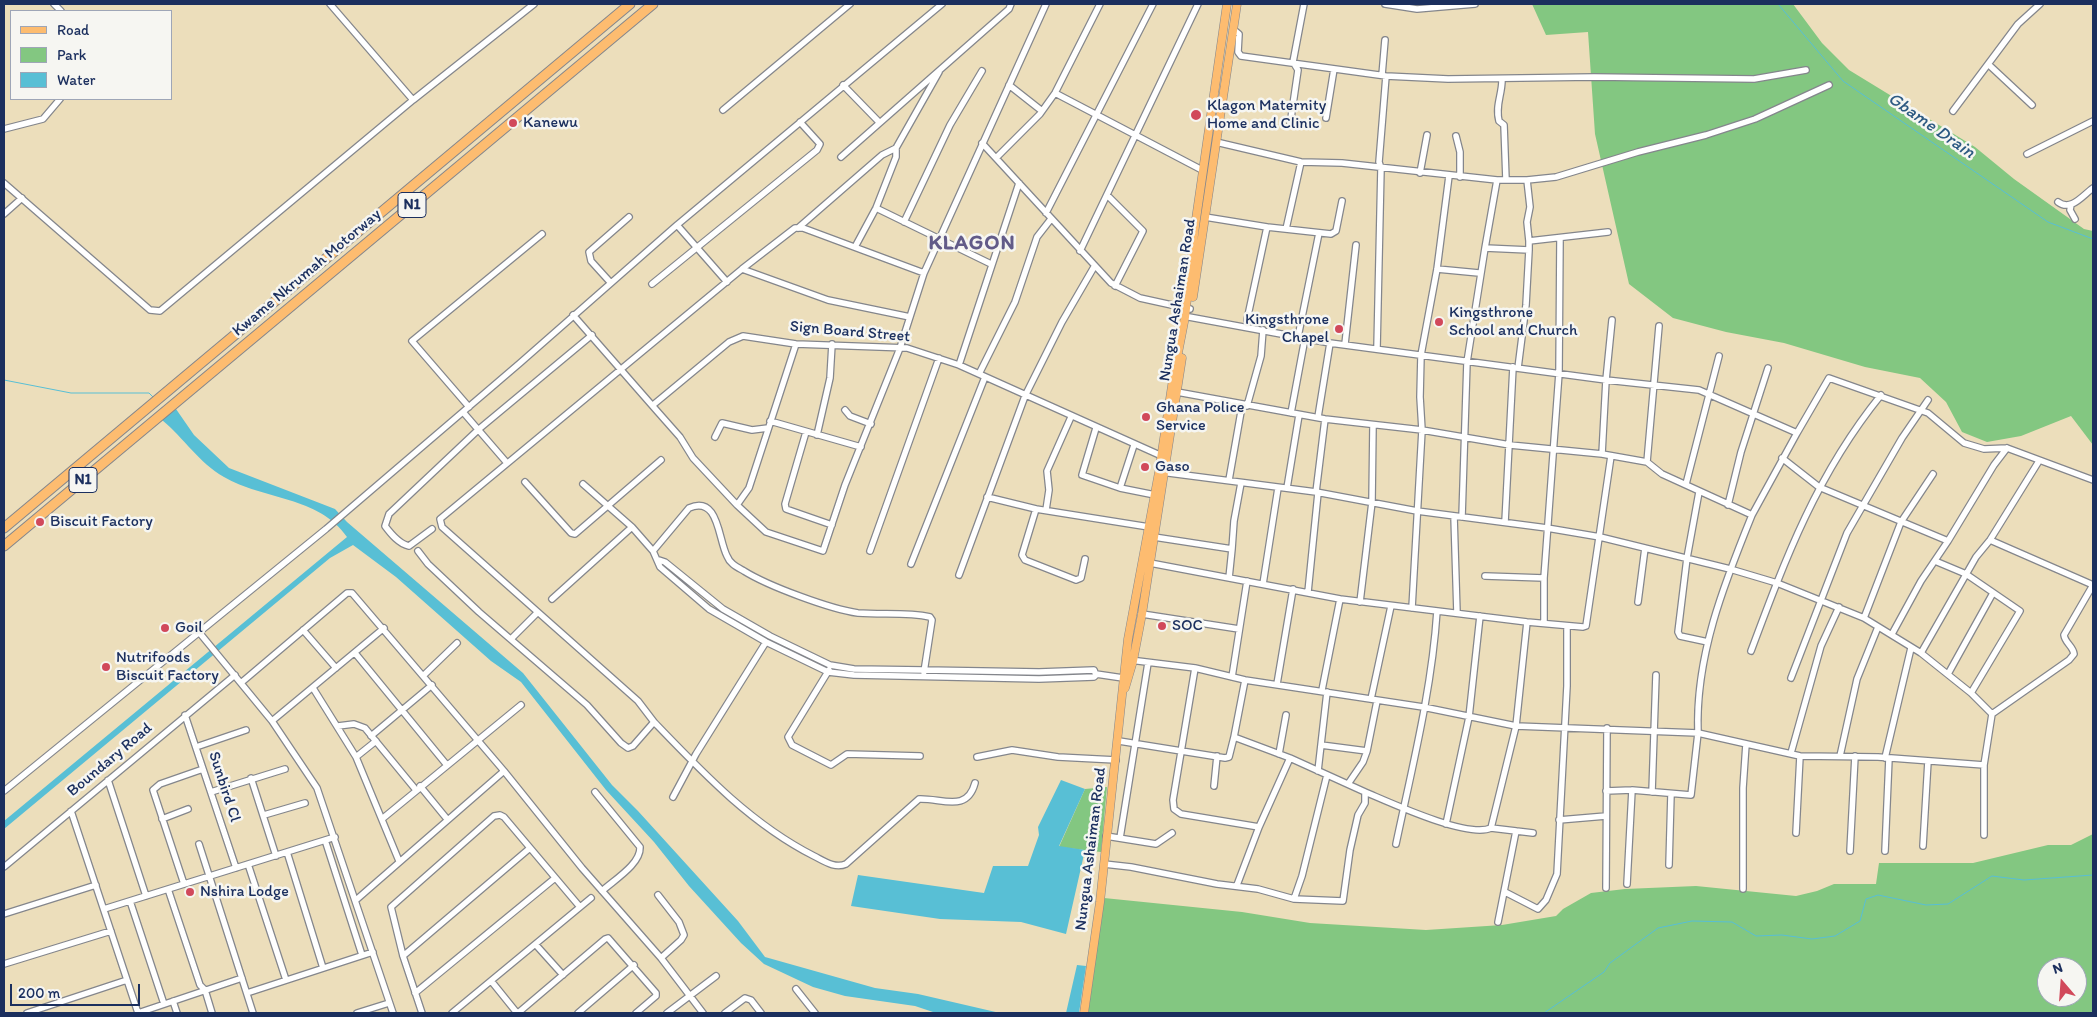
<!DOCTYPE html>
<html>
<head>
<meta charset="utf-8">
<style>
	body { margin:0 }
	#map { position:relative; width:2097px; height:1017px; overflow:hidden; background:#ecdebb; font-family:Itim,sans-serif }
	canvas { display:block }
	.frame { position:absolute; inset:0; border:5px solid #1b2f5e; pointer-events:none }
	.legend { position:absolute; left:10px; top:10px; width:162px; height:90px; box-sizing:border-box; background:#f6f6f2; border:1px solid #9ea6b7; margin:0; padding:6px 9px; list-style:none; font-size:15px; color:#1b2f5e }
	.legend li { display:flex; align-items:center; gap:10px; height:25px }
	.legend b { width:25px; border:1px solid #9ea6b7 }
	.north { position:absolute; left:2037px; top:957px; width:50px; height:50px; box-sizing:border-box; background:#f6f6f2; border:1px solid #9ea6b7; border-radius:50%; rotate:342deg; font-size:14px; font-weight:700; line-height:20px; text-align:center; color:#1b2f5e }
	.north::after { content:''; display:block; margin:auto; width:18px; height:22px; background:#d1495b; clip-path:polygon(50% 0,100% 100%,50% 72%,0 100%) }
	.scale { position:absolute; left:10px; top:984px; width:130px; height:22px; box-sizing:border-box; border:2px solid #1b2f5e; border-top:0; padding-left:6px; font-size:15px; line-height:18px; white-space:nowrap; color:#1b2f5e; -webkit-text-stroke:4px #f6f6f2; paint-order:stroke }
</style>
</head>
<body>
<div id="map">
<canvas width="2097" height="1017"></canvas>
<div class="frame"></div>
<ul class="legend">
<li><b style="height:6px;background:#fdbc70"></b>Road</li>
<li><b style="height:14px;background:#83c781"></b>Park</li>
<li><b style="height:14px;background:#58bfd5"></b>Water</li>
</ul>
<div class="north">N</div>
<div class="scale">200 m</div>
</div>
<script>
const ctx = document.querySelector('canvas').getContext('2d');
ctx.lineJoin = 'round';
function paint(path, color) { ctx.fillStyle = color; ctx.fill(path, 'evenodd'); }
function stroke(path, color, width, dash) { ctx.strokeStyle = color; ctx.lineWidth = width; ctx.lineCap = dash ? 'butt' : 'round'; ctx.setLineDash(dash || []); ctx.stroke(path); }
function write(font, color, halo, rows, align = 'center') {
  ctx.font = font + ' Itim,sans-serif'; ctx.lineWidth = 5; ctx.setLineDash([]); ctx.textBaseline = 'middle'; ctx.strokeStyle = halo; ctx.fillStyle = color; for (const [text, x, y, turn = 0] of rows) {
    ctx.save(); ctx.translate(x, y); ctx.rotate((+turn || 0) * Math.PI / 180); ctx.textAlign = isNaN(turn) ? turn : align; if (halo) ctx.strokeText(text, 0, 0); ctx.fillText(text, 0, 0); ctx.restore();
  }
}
paint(new Path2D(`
	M1532,4h261l29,39 27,27 126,77 39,32 70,50 9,2v214l-22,-29 -50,20 -34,6 -25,-10 -16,-30 -26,-24 -55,-11 -81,-24 -58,-11 -53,-14 -44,-34 -34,-150 -7,-102 -42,3z
	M1107,787l-6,65 -42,-5 26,-58z
	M2093,834v179h-1005l16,-115 138,14 68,11 116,7 76,-5 54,-9 7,-7 28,-16 34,-4 71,-3 100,10 21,-5 17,-7h42l3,-21h94l75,-18h23zM2047,967h30v30h-30z`), '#83c781');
paint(new Path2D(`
	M176,409l18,26 35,33 106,41 12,13 176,151 89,112 26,26 100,110 27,36 110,31 43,6 82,19h-64l-21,-7 -70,-10 -32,-9 -49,-23 -23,-21 -52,-57 -35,-44 -48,-52 -85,-108 -30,-21 -95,-84 -43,-32 -23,13 -326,271v-8l343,-284c-28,-41 -84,-37 -123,-60 -25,-14 -40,-39 -62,-57z
	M1061,780l24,9 -26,57 26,4 -19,84 -45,-12 -81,-3 -89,-13 7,-31 126,18 9,-27h35l11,-31 -1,-8z
	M1077,965l9,1 -7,47h-13z`), '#58bfd5');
stroke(new Path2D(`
	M1778,4l65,77 205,141 45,17
	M4,380l67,13h78l4,4
	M1544,1013l60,-41 6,-9 48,-35 34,-7 40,1 24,14 26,-1 30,4 23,-3 25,-15 6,-22 12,-4 48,10 22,-1 44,-28 32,4 69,-5`), '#58bfd5', 1);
const minor = new Path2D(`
	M54,4l7,7
	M330,4l83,96
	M1385,4l32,5 58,-5
	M1233,29l6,5 -1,18 3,4 145,20 62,3 146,-2 160,2 52,-9
	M1988,64l44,41
	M1382,75l3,-35
	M1502,80c0,15 -7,26 -3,41l5,4 2,55
	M843,85l36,37
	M1009,85l33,26
	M1055,93l147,77
	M723,110l127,-106
	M1953,111l65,-87 22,-20
	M1326,118l8,-49
	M1290,125l8,-55 -5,-8 11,-58
	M4,129l39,-10 17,-20
	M1456,136l4,16v25
	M1216,142l85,20 41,1 155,17h30l29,-3 82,-25 68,-17 49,-16 74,-34
	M982,143l129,140 29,15 50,11
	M2027,154l66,-33
	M841,157l168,-148 2,-5
	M996,158l44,-44 15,-21 45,-89
	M1420,173l7,-38
	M1527,180l3,27 -3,15 2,19
	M4,183l146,127 10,1 253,-211 121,-96
	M1107,195l36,36 -28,55
	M2058,202c13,10 25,-7 35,-14
	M2071,205l-1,5 5,9
	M876,208l115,56
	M1046,213l107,-209
	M4,214l18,-16
	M1205,217l62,10 64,7 5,-3 6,-30
	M904,222l46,-97 32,-54
	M677,225l50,57
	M798,228l84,-73 14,-7
	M1286,229l15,-67
	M855,247l21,-39 20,-51v-9l43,-76
	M1485,248l12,-68
	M1080,251l118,-247
	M742,269l86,31 82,17
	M1437,269l42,4
	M610,282l-19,-21 -2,-9 40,-35
	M652,284l165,-134 3,-6 -20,-22
	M573,315l84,96 23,26 13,21 44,47 12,-17 47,-144
	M1189,317l141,26 276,37 6,-60
	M1247,320l20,-93
	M1298,337l21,-104
	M1345,344l11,-99
	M1377,348l4,-180 -2,-6 7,-86
	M959,365l60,-182
	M1518,368l8,-63 3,-55
	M979,374l36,-72 22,-65 14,-18
	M653,405l76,-63 14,-6 53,8 111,4 52,17 205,92
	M1247,406l14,-50 2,-26
	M469,407l-57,-66 130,-107
	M845,410l5,6 21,8
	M463,412l44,51
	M1291,413l14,-75
	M1318,417l12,-74
	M770,421l91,26
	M1096,428l-14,47 38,13 35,7
	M806,432l-21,72 1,5 46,16
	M817,435l13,-57 2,-34
	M715,437l7,-14 30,7 16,-2
	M1602,454l4,-74 93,10 98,43 32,-55 99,35 36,30 20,6 23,-1 86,32
	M1782,458l37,29 129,54
	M1647,462l12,-136
	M1161,472l155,20 101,19 130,17 53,9 130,32 47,14 87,35 57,35 50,40 21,21
	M1229,480l13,-74
	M525,482l46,51 4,1 86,-74
	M583,484l49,43 21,24 7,16 49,42 57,33 62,30 26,3 185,4 55,-2 2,-2 -2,-5 -55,2 -115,-2 -70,-1 -24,-4 -60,-29 -47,-27 -58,-47 -6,-2
	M1686,484l33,-128
	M1120,488l14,-43
	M1287,488l12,-73
	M1316,492l9,-73
	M1699,492l-12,66 -9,74 2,4 28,6
	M987,497l49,12 113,18
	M737,505l29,27 57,19 22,-66 55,-137 24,-75 122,-269
	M1728,505l13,-53 27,-84
	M1036,509l-14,46 3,5 51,20 5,-2 4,-19
	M1046,510l3,-20 -2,-19 24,-54
	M1752,515l45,-82
	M1454,516l3,97
	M1462,517l5,-155 18,-114 44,2v-9l79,-9
	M1505,522l8,-155
	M432,529l-23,17c-10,-2 -18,-12 -24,-20l4,-12 90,-85 113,-94
	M1154,537l78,12 2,-28 7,-38
	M1990,540l103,45
	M418,551l10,13 51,48 108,93 34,38 7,5 5,-2 21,-24 -16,-21 -196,-174 -2,-8 302,-250 53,-41h8l121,45
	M653,551l36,-43c30,-13 29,31 38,48 3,8 10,11 17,15 24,15 86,38 114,42 24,2 49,-1 72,4l2,3 -8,52
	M870,551l69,-193
	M1935,561l31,13 54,37 -49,82
	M1150,563l190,36 187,23 56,5 3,-1 25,-170
	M911,564l74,-187
	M959,575l66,-179 37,-74 32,-55
	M1485,576l59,2
	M1229,578l3,-29
	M1263,584l15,-96
	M1308,592l10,-99
	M552,599l80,-72
	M1360,602l12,-100 1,-77
	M1638,602l7,-54
	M1412,608l10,-178 -2,-33 1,-42 16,-86 12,-93
	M1142,614l97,15
	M1864,618l37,-96 32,-48
	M1544,623v-45l15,-205 1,-135
	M303,630l33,38
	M198,631l74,90 45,67 76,225
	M1892,634l29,-53 27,-40 46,-76 13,-17
	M511,639l26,-26
	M1751,651c35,-94 66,-177 130,-256
	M355,653l91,111
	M1921,653l55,-96 14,-17 49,-79
	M1130,660l65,8 50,12 178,27 93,19 182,7c-3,-76 26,-149 54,-218l-90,-41 -15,-12 -45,-8 -92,-9 -88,-15 -97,-11 -148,-27
	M1195,668l-22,132 1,9 7,5 78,13
	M829,670l-41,67 4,8 39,20 16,-11 73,2
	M1096,674l27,4
	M1948,674l45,-81
	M424,675l33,-32
	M1232,677l15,-96
	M1791,678l56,-145 55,-95 26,-38
	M242,682l105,-89h5l152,178 -148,129
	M1277,684l16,-95
	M313,688l43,69 43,104
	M1322,690l18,-91
	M1371,699l20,-93
	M185,715l51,153
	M272,721l112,-93
	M654,722c49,51 97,102 160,134 10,5 21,13 32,8l73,-65c23,-1 48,14 56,-16
	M338,726l16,-2 11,4 51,62
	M371,736l61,-51
	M1119,741l106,17 4,-1 5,-20
	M1321,745l46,6
	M196,747l50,-17
	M1791,753l30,-107 18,-39
	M1279,754l7,-39
	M1840,756l17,-77 21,-52
	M356,757l20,-16
	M977,757l35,-7 46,7 58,3
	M1290,758l75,34v11l-7,12 -8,35 -7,51 -49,-2
	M1885,758l26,-110
	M504,771l78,97 79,90 42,55
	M1318,771l9,-79
	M251,778l25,78
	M108,780l38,116
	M1348,784l15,-22 4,-11 10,-50
	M420,786l27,33
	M1214,786l3,-30
	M4,791l322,-262 194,-166 157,-138 265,-221
	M1606,791l26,-1 59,5 7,-62 102,23 78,1 106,8
	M211,792l74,-23
	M595,792l45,55c1,17 -26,33 -38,44
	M1365,792c24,10 103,47 126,36l25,-102 11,-104
	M1652,792l4,-117
	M673,797l23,-43 70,-112
	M71,811l67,202
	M264,815l41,-12
	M162,819l26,-10
	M382,819l139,-114
	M1559,820l47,-4
	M1446,824l23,-107 11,-101
	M1491,828l42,5
	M1796,833l4,-77
	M1984,835v-70l8,-51 77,-54 5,-6c-1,-8 -9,-11 -10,-19l29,-50
	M1106,836l50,8 16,-11
	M1120,838l28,-175
	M325,840l37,115
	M199,844l54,169
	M1396,844c16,-76 36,-155 41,-233
	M1923,846l5,-85
	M1850,851l5,-95
	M1885,851l4,-93
	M287,852l36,116
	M248,864l38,116
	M1104,864l27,3 86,17 41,5 36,10 8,-23 25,-101
	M1669,865l2,-71
	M4,867l231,-192
	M184,884l-31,-94 7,-6 43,-15
	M1627,884l5,-94
	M1237,885l22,-58 31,-69 -56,-21 11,-57
	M1606,888l1,-160
	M168,889l32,96 5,5 7,23
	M1743,889v-101l3,-44
	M1505,892l33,17 8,-9 11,-26 10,-188v-60
	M658,895l21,27 5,13 -3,5 -20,18
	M130,901l34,103
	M104,909l231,-72
	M4,914l92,-29
	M1498,922l18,-91
	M536,945l27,30
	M403,956l127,-108
	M4,964l107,-33
	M492,982l25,31
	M796,989l19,24
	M247,993l126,-41
	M415,993l140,-115
	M173,1001l4,12
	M27,1013l100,-33
	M138,1013l104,-35
	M357,1013l32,-10
	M422,1013l-19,-57 -12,-49 103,-91 6,-1 4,2 76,90
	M452,1013l139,-115
	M518,1013l87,-74 3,-1 48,55v3l-20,17
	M578,1013l56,-48
	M667,1013l49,-37
	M725,1013l20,-15 6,2 10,13`);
const major = new Path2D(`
	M1193,297l44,-293
	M1125,688l8,-27 9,-47 40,-256
	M1084,1013l16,-111 28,-263 31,-167 14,-93 12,-62 10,-91 32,-222`);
const highway = new Path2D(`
	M4,528l626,-524
	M4,546l649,-542`);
stroke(minor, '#84868c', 8);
stroke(major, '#84868c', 9);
stroke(highway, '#84868c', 11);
stroke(minor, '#fff', 5.5);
stroke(major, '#fdbc70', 8);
stroke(highway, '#fdbc70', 9);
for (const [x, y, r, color] of [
	[1196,115,6,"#d1495b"],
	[513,123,5,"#d1495b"],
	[1439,322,5,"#d1495b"],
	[1339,329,5,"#d1495b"],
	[1146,417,5,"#d1495b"],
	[1145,467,5,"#d1495b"],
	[40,522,5,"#d1495b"],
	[1162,626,5,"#d1495b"],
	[165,628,5,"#d1495b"],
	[106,667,5,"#d1495b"],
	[190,892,5,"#d1495b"]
]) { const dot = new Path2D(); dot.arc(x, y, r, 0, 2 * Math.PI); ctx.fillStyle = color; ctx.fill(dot); stroke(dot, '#f6f6f2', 2); }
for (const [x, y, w] of [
	[412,205,28],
	[83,480,28]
]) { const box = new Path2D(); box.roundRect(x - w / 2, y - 12.5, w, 25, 4); ctx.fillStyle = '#f6f6f2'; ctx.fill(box); stroke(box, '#1b2f5e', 1); }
write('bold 15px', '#1b2f5e', null, [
	["N1",412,205],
	["N1",83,480]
]);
write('16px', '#1b2f5e', '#f6f6f2', [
	["Klagon Maternity",1207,106],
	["Home and Clinic",1207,124],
	["Kanewu",523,123],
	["Kingsthrone",1449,313],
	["School and Church",1449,331],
	["Kingsthrone",1329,320,"right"],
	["Chapel",1329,338,"right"],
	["Ghana Police",1156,408],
	["Service",1156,426],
	["Gaso",1155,467],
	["Biscuit Factory",50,522],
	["SOC",1172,626],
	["Goil",175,628],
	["Nutrifoods",116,658],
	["Biscuit Factory",116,676],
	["Nshira Lodge",200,892]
], 'left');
write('16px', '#1b2f5e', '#f6f6f2', [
	["Kwame Nkrumah Motorway",307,273,-40],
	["Nungua Ashaiman Road",1178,300,-81],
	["Sign Board Street",850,332,5],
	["Boundary Road",110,760,-40],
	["Sunbird Cl",224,787,72],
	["Nungua Ashaiman Road",1091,849,-83]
]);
write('italic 18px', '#2d5a82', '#f6f6f2', [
	["Gbame Drain",1931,126,35]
]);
ctx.letterSpacing = '1px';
write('bold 21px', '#625b88', '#f6f6f2', [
	["KLAGON",972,244]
]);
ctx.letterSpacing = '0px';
</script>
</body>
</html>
